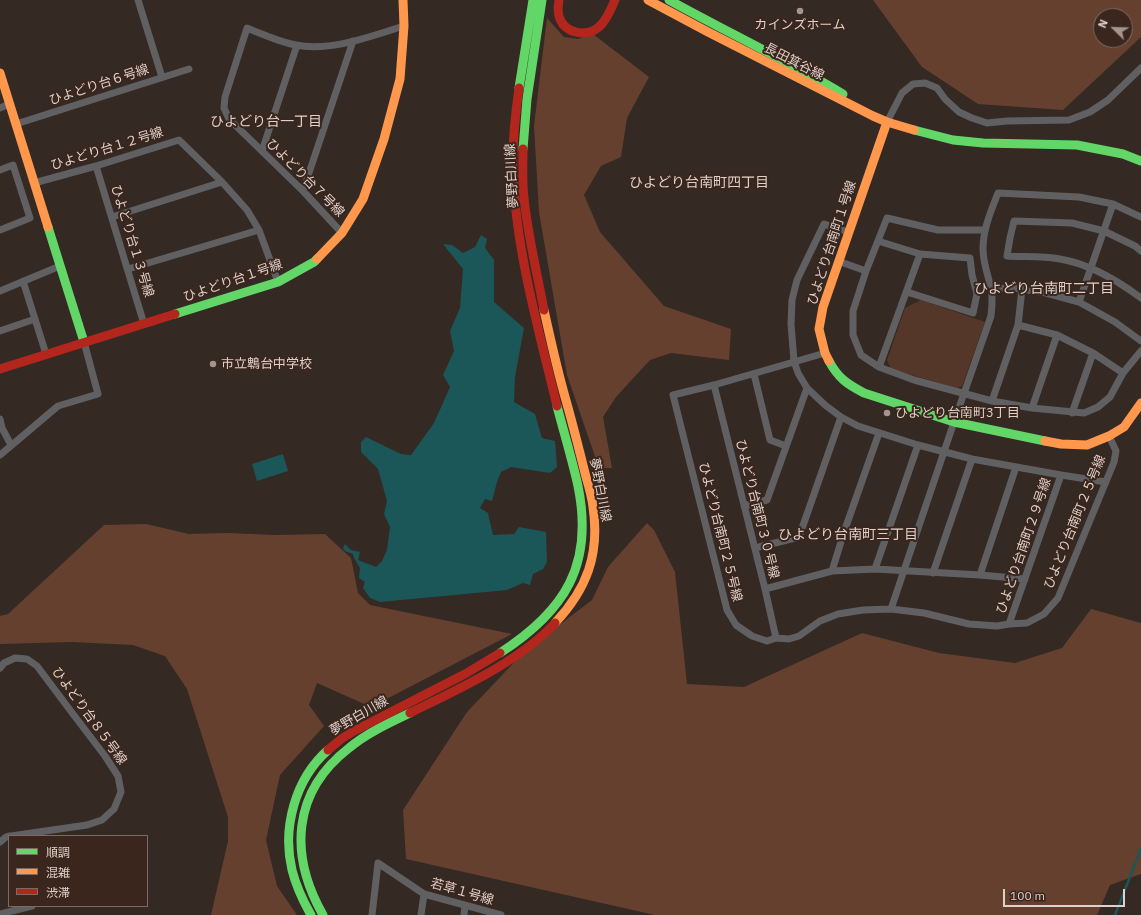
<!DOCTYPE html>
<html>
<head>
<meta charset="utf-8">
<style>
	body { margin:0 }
	#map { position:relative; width:1141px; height:915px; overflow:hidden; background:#342923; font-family:"IBM Plex Sans","Noto Sans JP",sans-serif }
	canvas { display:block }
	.legend { position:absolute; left:8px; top:835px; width:140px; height:72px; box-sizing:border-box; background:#3a261d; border:1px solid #7c6a63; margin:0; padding:5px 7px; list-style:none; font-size:12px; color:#ded1cb }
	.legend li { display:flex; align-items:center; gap:8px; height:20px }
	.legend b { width:20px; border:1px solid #7c6a63 }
	.north { position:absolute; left:1093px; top:8px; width:40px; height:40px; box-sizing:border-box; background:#3a261d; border:1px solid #7c6a63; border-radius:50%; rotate:293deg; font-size:11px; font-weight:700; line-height:16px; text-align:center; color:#ded1cb }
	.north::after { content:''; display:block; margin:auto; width:14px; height:18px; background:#a29690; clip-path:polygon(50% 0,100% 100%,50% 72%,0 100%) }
	.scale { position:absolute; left:1003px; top:889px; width:122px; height:18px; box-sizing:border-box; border:2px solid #ded1cb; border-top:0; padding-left:5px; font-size:12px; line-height:14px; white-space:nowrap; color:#ded1cb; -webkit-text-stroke:3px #3a261d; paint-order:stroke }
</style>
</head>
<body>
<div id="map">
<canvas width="1141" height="915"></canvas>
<ul class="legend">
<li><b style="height:5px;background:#63d668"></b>順調</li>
<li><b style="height:5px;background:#ff974d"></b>混雑</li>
<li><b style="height:5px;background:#b3261e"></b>渋滞</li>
</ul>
<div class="north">N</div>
<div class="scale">100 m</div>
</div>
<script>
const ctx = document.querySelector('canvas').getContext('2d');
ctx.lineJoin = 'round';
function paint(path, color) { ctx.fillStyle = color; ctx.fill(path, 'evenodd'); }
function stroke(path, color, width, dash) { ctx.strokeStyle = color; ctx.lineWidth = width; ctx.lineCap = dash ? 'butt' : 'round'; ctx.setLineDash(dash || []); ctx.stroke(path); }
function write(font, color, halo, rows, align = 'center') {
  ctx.font = font + ' "IBM Plex Sans","Noto Sans JP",sans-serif'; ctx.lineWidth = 4; ctx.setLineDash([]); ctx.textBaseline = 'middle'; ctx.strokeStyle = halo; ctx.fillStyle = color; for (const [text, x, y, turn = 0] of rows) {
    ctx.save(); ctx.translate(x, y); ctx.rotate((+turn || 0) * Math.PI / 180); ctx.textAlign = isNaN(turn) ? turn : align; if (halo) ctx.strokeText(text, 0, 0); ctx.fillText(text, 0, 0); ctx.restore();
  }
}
paint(new Path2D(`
	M921,300l64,22 -23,64 -5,2 -66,-19 -4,-9 18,-52z`), '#553729');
paint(new Path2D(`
	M873,0h268v37l-78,73 -85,-6 -56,-37zM1101,16h24v24h-24z
	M547,18l17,19 14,2 15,-5 56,43 -22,41 -6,39 -20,9 -17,29 16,37 64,74 67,23 -2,31 -58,-7 -21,7 -34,37 -13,20 9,51h-13l-32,-93 -28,-163 -5,-86z
	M647,523l7,7 21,42 12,112 57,3 118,-54 77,20 76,10 47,-15 29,-39 50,14v251l-31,11 -13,30h-442l-249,-56 -3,-49 64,-98 58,-61 67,-51 16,-33z
	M146,524l43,10 38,-1 49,2 49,-1 26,24 7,35 12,12 142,29 -141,73 -54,-24 -8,22 15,21 -44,49 -14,65 11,46 20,29h-86l17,-74v-24l-41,-128 -22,-33 -32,-11 -61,-3 -72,2v-28l8,-2 96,-89z`), '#66402f');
paint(new Path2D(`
	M481,235l6,4 -2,9 9,12v42l30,26 -9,49 -1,25 21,12 7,24 13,3 2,26 -7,6 -39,-6 -10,5 -4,10 -5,19 -7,-2 -5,9 8,5 5,22 21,-1 5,-7 27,5 1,30 -4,7 -10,5 -3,11 -7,-2 -16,7 -127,12 -10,-4 -7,-10 2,-6 -6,-4 1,-10 -6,-10 -1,-4 -8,-3 -2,-3 2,-4 6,6 9,2 -2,8 18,7 6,-6 5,-11 3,-23 -6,-13 3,-13 -9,-32 -17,-17v-10l5,-5 35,17 10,1 23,-32 16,-36 -7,-12 11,-24 -4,-20 10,-23 3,-39 -20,-25 9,1 11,8 12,-6z
	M283,454l5,17 -31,10 -5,-17z`), '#1b5759');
stroke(new Path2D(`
	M1115,915l26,-66`), '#1b5759', 2.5);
stroke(new Path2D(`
	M138,0l24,77
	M0,108l9,-4
	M887,122l15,-29 11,-9 12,-1 12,5 8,11 14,13 13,6 15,5 20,-2 62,-1 21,-8 18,-12 33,-32
	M16,124l173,-55
	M262,151l35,-106
	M96,166l48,158
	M0,170l13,-5 17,53 -30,12
	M34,183l62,-17 83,-26 43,42 25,28 12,20 19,52
	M303,191l50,-150
	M112,217l110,-35
	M984,230h-46l-51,-12 -21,53 -13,40v24l8,20 18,12 35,13 78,21 40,7 52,5 14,-6 12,-10 13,-24 18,-22
	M848,232l-24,-8 -27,56 -5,20 -1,24 3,37 4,12 9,15 18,17 16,12 17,9 60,19 54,14 89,16 45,7
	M342,233l-39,-42 -74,-72 -5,-11 1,-11 22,-69c15,6 33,14 49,17 34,7 76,-9 108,-19
	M878,241l42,13 50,4 2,17 5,19 -4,19 -66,-21
	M1141,251l-6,-5 -31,-15 -32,-8 -58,-2 -4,17 -3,18c18,1 36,0 53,3 30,5 57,21 81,39
	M838,261l28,10
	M128,269l131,-39
	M23,281l23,73
	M992,289l17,-1 13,1 24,4 33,9 36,20 26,19
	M0,291l60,-25
	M1079,302l34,-98
	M1018,325l39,10 36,18 30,20
	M0,331l35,-12
	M825,353l-111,32 -41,10 54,215 9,15 16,11 15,5 9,-3 13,1 10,-3 21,-15 18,-7 25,-4 28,-1 33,4 45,11 28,2 12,-2 18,-1 17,-9 14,-16 56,-136 2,-11 -7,-15
	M879,367l41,-113
	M754,374l16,66 16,6
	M714,385l51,204 11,49
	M992,401l26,-76 4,-36
	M1032,408l25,-73
	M1072,413l21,-60
	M0,419l2,9 9,17
	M0,455l58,-49 40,-12 -14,-52
	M744,506l23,-6 40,-112
	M755,548l44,-11 42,-120
	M875,569l43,-124
	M832,571l12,-39 35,-99
	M933,573l39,-114
	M980,575l36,-108
	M765,589l67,-18 43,-2 105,6 45,4
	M891,609l63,-187 37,-106c1,-9 2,-19 0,-28 -3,-13 -8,-25 -8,-39 0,-20 8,-38 15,-56l81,4 34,7 28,13
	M1009,624l52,-149
	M0,668l4,-5 11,-5 12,1 10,7 36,48 32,42 13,20 3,16 -7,17 -12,11 -15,5 -76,11
	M0,842l6,-5 3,-1
	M0,914l32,-8
	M372,915l6,-52 46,31 77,21
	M421,915l3,-21
	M464,915l1,-9`), '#606062', 7);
stroke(new Path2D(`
	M669,0c58,32 117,60 174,94
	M519,88l14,-88
	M914,130l39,10 30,3 94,2 46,9 18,7
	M523,149l4,-50 15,-99
	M48,227l36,115
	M175,314l103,-32 36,-20 3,-3
	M829,361c9,17 18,23 35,32l90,29 91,19
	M500,653c65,-42 94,-88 78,-167 -6,-27 -14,-53 -21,-80
	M311,915c-8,-14 -15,-29 -19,-45 -10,-42 3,-91 36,-120
	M323,915c-34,-60 -31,-123 26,-167 18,-15 40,-25 61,-35`), '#63d668', 9);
stroke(new Path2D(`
	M648,0l60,32 165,84 14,6 27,8
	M0,73l48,154
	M317,259l25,-26 21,-34 21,-60 16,-60 4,-53 -1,-26
	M544,310c7,32 14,63 23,94 7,25 13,49 19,73 3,10 6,20 7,30 7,47 -6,82 -38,116
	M829,361l-4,-8 -6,-24 4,-22 64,-185
	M1045,441l16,3 26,1 22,-9 15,-9 17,-24`), '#ff974d', 9);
stroke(new Path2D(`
	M559,0c-1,6 -2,13 1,19 6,15 27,18 39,8 8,-7 12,-18 16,-27
	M519,88c-4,28 -7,57 -6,85 3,78 26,158 44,233
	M523,149c0,17 -1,33 1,49 4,38 13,75 20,112
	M0,369l175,-55
	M410,713c48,-24 108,-50 145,-90
	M328,750l13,-11 13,-8 111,-57 35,-21`), '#b3261e', 9);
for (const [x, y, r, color] of [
	[800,11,4,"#a29690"],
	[213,364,4,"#a29690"],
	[887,413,4,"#a29690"]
]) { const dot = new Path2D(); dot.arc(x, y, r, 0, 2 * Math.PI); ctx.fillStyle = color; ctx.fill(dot); stroke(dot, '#3a261d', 1.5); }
write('13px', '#ded1cb', '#3a261d', [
	["カインズホーム",800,25,"center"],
	["市立鵯台中学校",221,364],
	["ひよどり台南町3丁目",895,413]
], 'left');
write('13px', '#ded1cb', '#3a261d', [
	["長田箕谷線",794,62,27],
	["ひよどり台６号線",99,85,-18],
	["ひよどり台１２号線",107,149,-17],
	["夢野白川線",512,176,-93],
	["ひよどり台７号線",305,178,45],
	["ひよどり台１３号線",132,241,73],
	["ひよどり台南町１号線",832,243,-72],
	["ひよどり台１号線",233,281,-19],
	["夢野白川線",600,490,79],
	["ひよどり台南町３０号線",757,509,76],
	["ひよどり台南町２５号線",1075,522,-68],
	["ひよどり台南町２５号線",720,532,76],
	["ひよどり台南町２９号線",1024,546,-71],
	["ひよどり台８５号線",89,716,54],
	["夢野白川線",359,716,-30],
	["若草１号線",462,892,16]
]);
write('14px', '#ded1cb', '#3a261d', [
	["ひよどり台一丁目",266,122],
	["ひよどり台南町四丁目",699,183],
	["ひよどり台南町二丁目",1044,289],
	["ひよどり台南町三丁目",848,535]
]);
</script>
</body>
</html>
